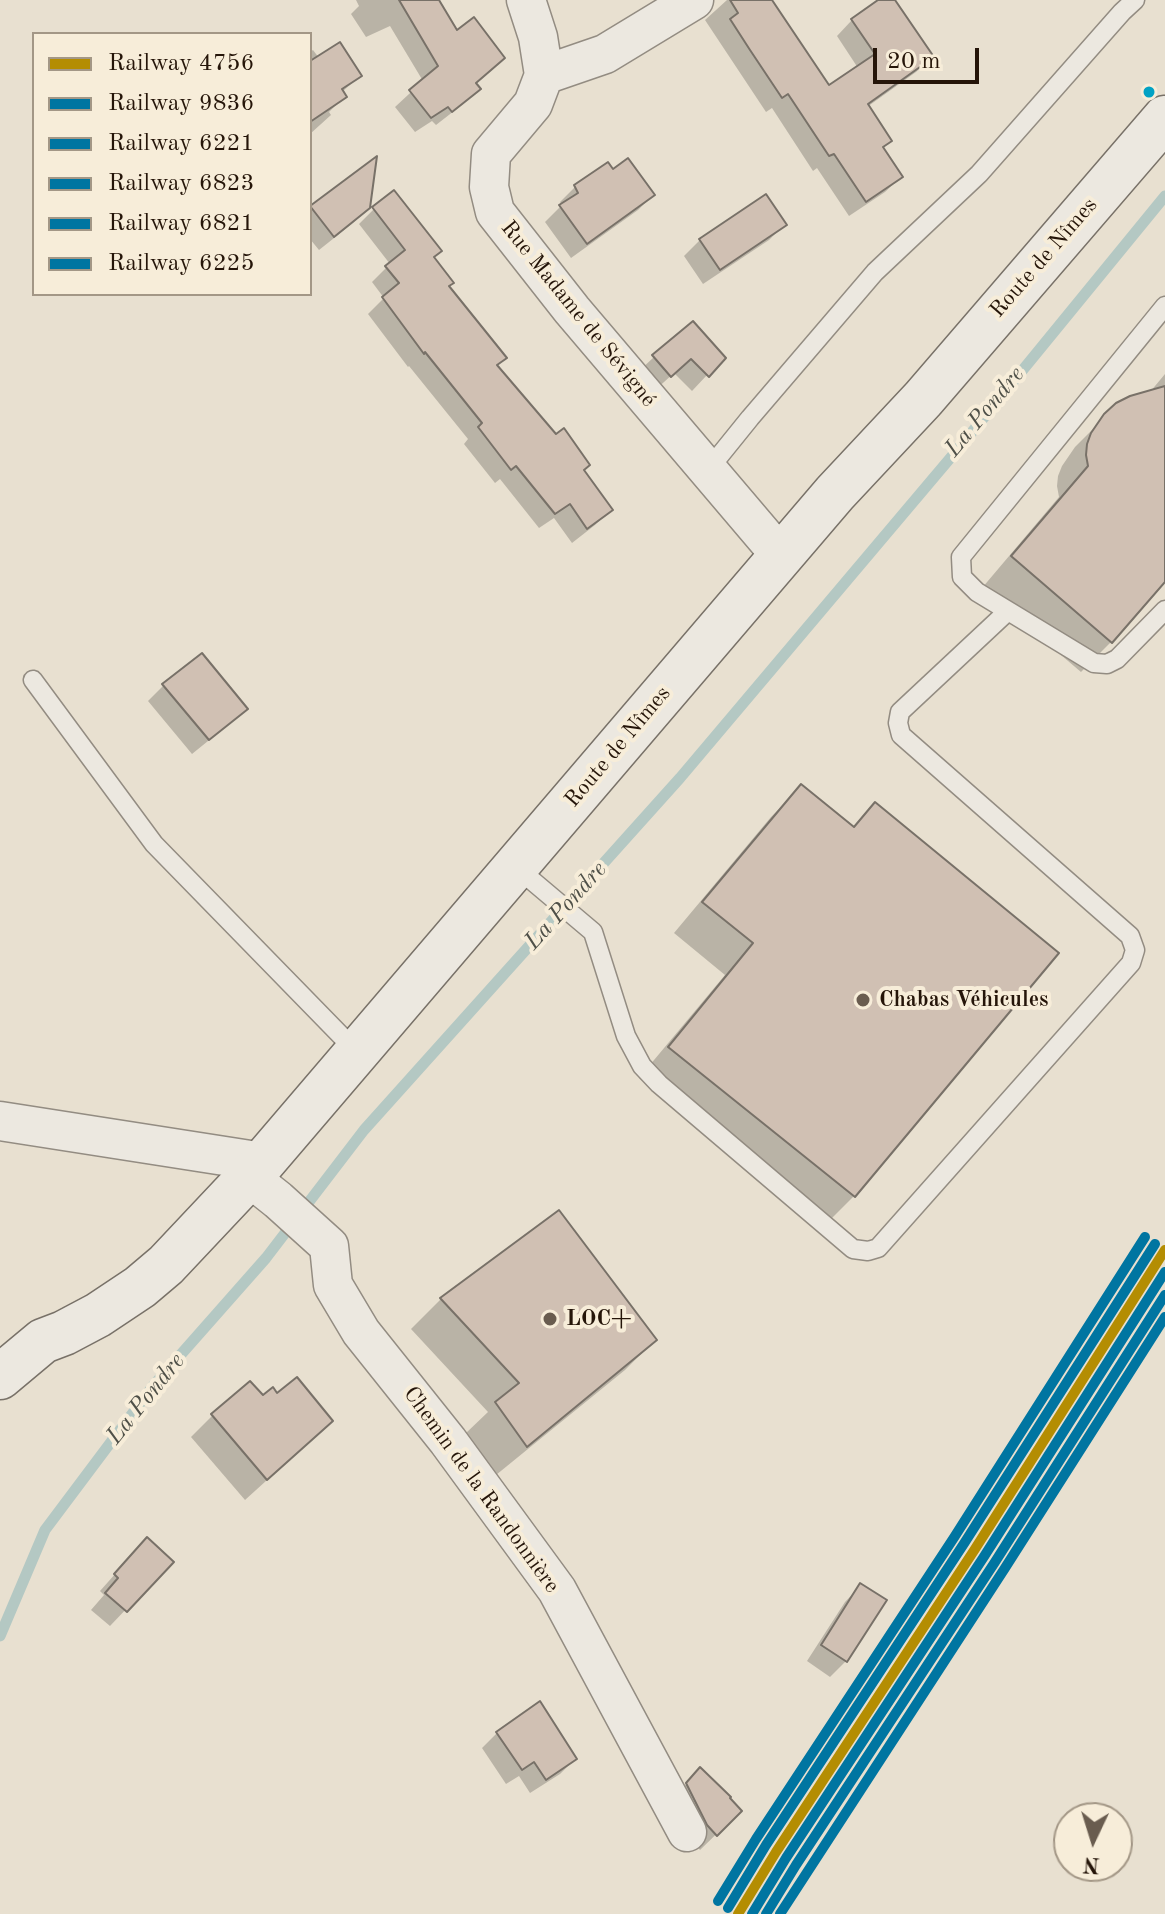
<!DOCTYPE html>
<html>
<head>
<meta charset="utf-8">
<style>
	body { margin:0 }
	#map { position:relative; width:1165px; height:1914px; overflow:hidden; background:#e8e0d0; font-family:"Old Standard TT",serif }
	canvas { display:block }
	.legend { position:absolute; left:32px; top:32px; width:280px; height:264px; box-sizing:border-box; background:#f7edd9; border:2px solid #a39786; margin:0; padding:10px 14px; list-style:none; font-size:24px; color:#251509 }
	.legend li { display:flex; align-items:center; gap:16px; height:40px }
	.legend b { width:40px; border:2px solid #a39786 }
	.north { position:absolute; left:1053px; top:1802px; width:80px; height:80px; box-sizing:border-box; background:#f7edd9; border:2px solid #a39786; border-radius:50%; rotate:184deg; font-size:22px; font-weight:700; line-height:32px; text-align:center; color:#251509 }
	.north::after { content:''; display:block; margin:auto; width:28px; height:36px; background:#695c4f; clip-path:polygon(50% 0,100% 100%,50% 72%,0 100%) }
	.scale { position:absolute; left:873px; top:48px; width:106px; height:36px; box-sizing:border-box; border:4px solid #251509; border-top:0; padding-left:10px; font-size:24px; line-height:28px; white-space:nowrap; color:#251509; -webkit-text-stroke:6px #f7edd9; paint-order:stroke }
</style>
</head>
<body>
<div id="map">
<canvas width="1165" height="1914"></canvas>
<ul class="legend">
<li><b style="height:10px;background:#b48d02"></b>Railway 4756</li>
<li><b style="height:10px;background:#0075a1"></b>Railway 9836</li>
<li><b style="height:10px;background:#0075a1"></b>Railway 6221</li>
<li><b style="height:10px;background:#0075a1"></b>Railway 6823</li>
<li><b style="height:10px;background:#0075a1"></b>Railway 6821</li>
<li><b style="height:10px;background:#0075a1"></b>Railway 6225</li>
</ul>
<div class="north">N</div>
<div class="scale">20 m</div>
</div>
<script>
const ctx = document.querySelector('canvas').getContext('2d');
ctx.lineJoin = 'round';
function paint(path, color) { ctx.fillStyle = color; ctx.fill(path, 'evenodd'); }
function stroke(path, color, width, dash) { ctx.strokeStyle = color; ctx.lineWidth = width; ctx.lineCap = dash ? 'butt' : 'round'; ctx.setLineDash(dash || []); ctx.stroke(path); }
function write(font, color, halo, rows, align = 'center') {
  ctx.font = font + ' "Old Standard TT",serif'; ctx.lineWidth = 8; ctx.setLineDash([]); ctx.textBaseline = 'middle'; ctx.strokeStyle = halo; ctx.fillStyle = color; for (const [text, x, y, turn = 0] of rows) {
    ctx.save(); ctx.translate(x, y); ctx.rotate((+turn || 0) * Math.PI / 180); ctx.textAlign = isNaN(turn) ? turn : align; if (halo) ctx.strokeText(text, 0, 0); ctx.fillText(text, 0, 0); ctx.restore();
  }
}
paint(new Path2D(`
	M356,0h80l20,33 47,25 -28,26 3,5 -15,15 -27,21 -4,-4 -17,11 -20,-25 28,-26 -33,-55 -24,11 -15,-23 8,-8z
	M727,0h42l59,88 30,-20 -21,-32 15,-16 29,-20h12l38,57 -15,15 -49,35 15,41 19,29 -16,15 -36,24 -32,-48 -4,3 -41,-63 -6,4 -61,-92z
	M313,50l6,8 41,18 -18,16 3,4 -16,16 2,3 -21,19v-82z
	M374,160l-6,48 -15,15 -34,27 -9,-11v-30z
	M575,187l78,8 -15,15 -67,48 -26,-36 17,-17 -2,-3z
	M374,209l58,49 15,29 57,71 -8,9 86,103 28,40 -15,15 -23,18 -18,-25 -15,10 -39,-49 -5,4 -31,-39 4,-5 -59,-73 -1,1 -40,-53 16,-16 -12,-16 18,-18 -31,-40z
	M784,225l-15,15 -66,44 -19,-28 16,-16z
	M654,357l69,1 -31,33 -18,-18 -20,18 -16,-19z
	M1165,374v205l-54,63 -30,30 -99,-84 77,-91 -2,-11 1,-10 4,-10 13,-19 42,-42 33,-13z
	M164,685l81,23 -16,16 -37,30 -44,-53z
	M801,787l51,41 23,-23 181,148 -202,243 -30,30 -185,-148 86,-103 -51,-42 97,-116z
	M441,1299l214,41 -30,30 -129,105 -30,-42 22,-21 -77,-83z
	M213,1415l96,27 -64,58 -54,-63z
	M132,1555l39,7 -61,64 -19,-16 13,-15 -4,-4z
	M860,1586l-14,75 -16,16 -23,-16 38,-59z
	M497,1733l78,26 -15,15 -30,19 -11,-17 -13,8 -24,-36z
	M700,1770l40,41 -40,39 -8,-10 -21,-40z`), '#0003');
stroke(new Path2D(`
	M0,1636l45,-106 108,-144 113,-128 98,-128 316,-352 283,-335 202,-247`), '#b4c8c3', 11);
const building = new Path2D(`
	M399,0h40l18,30 17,-13 31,41 -29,25 5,6 -29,23 -4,-5 -17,11 -22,-28 29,-24z
	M730,0h42l57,85 46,-31 -24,-35 27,-19h17l39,57 -66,47 24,37 -9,6 20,30 -37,25 -32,-48 -5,2 -41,-62 -6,4 -32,-48 -20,-31 8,-6z
	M340,42l22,34 -20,13 5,8 -37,25v-61z
	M377,156l-7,52 -36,29 -24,-31z
	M628,158l27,37 -68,49 -28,-39 19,-12 -4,-8 34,-23 5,7z
	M394,190l48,61 -8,6 20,26 -5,3 58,72 -10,7 59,69 8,-6 26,37 -6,5 29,40 -26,19 -17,-25 -15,10 -39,-48 -5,4 -33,-43 4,-4 -57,-71 -1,2 -42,-57 17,-14 -14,-17 20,-16 -33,-43z
	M766,194l21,31 -67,45 -21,-31z
	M693,321l33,37 -17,19 -18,-18 -20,18 -19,-22z
	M1165,386v196l-53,61 -101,-87 77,-90 -2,-11 1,-11 4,-11 13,-19 12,-11 14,-7z
	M202,653l46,56 -39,31 -47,-56z
	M801,784l53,43 21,-25 184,151 -204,244 -187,-150 85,-104 -51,-41z
	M559,1210l98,130 -130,107 -32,-45 24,-19 -79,-85z
	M297,1377l36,44 -66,59 -56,-66 39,-33 13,14 10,-8 4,6z
	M147,1537l27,25 -47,50 -22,-19 13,-15 -4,-4z
	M860,1583l27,17 -40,62 -26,-17z
	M540,1701l37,58 -31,21 -12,-18 -12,8 -26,-38z
	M700,1767l31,30 -1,1 12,13 -25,25 -10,-11 -21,-42z`);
paint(building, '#d0c0b3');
stroke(building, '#787168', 2);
const lane = new Path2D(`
	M1165,306l-204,251 1,20 15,15 117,71 13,1 10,-5 48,-49
	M708,470l42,-52 125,-146 104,-98 143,-162 13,-12
	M33,680l121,164 203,208
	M516,867l77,65 33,104 16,30 17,18 194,165 15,2 10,-3 253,-285 4,-13 -5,-14 -229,-201 -3,-12 2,-11 108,-101`);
const street = new Path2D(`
	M526,0l12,37 6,38 -11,29 -42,50 -2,33 6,25 77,98 209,246
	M544,75l61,-21 89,-54
	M0,1121l263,41
	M249,1177l29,23 51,46 4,39 28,47 87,109 109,149 130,242`);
const secondary = new Path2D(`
	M0,1377l43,-36 21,-8 34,-18 42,-28 26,-22 97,-103 572,-669 88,-94 242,-281`);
stroke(lane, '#938c82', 21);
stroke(street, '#938c82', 41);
stroke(secondary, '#787168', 47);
stroke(lane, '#ece8e0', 18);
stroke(street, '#ece8e0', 38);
stroke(secondary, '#ece8e0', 44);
stroke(new Path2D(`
	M738,1914l38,-62 199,-303 190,-299`), '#b48d02', 10);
stroke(new Path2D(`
	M752,1914l34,-56 199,-303 180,-283`), '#0075a1', 10);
stroke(new Path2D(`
	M728,1908l38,-63 199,-303 190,-298`), '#0075a1', 10);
stroke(new Path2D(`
	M766,1914l30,-49 199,-303 170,-267`), '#0075a1', 10);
stroke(new Path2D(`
	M718,1901l38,-62 199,-303 190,-299`), '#0075a1', 10);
stroke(new Path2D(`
	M780,1914l225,-346 160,-251`), '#0075a1', 10);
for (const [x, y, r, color] of [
	[1149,92,7,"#02a2c4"],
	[863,1000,8,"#695c4f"],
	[550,1319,8,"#695c4f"]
]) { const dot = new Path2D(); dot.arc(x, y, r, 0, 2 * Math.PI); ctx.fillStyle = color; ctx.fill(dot); stroke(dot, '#f7edd9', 3); }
write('22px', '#251509', '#f7edd9', [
	["Route de Nîmes",1044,258,-49],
	["Rue Madame de Sévigné",578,314,51],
	["Route de Nîmes",618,747,-50],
	["Chemin de la Randonnière",481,1490,54]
]);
write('bold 22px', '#251509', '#f7edd9', [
	["Chabas Véhicules",879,1000],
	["LOC+",566,1319]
], 'left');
write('italic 24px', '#4f5048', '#f7edd9', [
	["La Pondre",985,412,-50],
	["La Pondre",566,906,-48],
	["La Pondre",146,1399,-51]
]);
</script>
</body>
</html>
